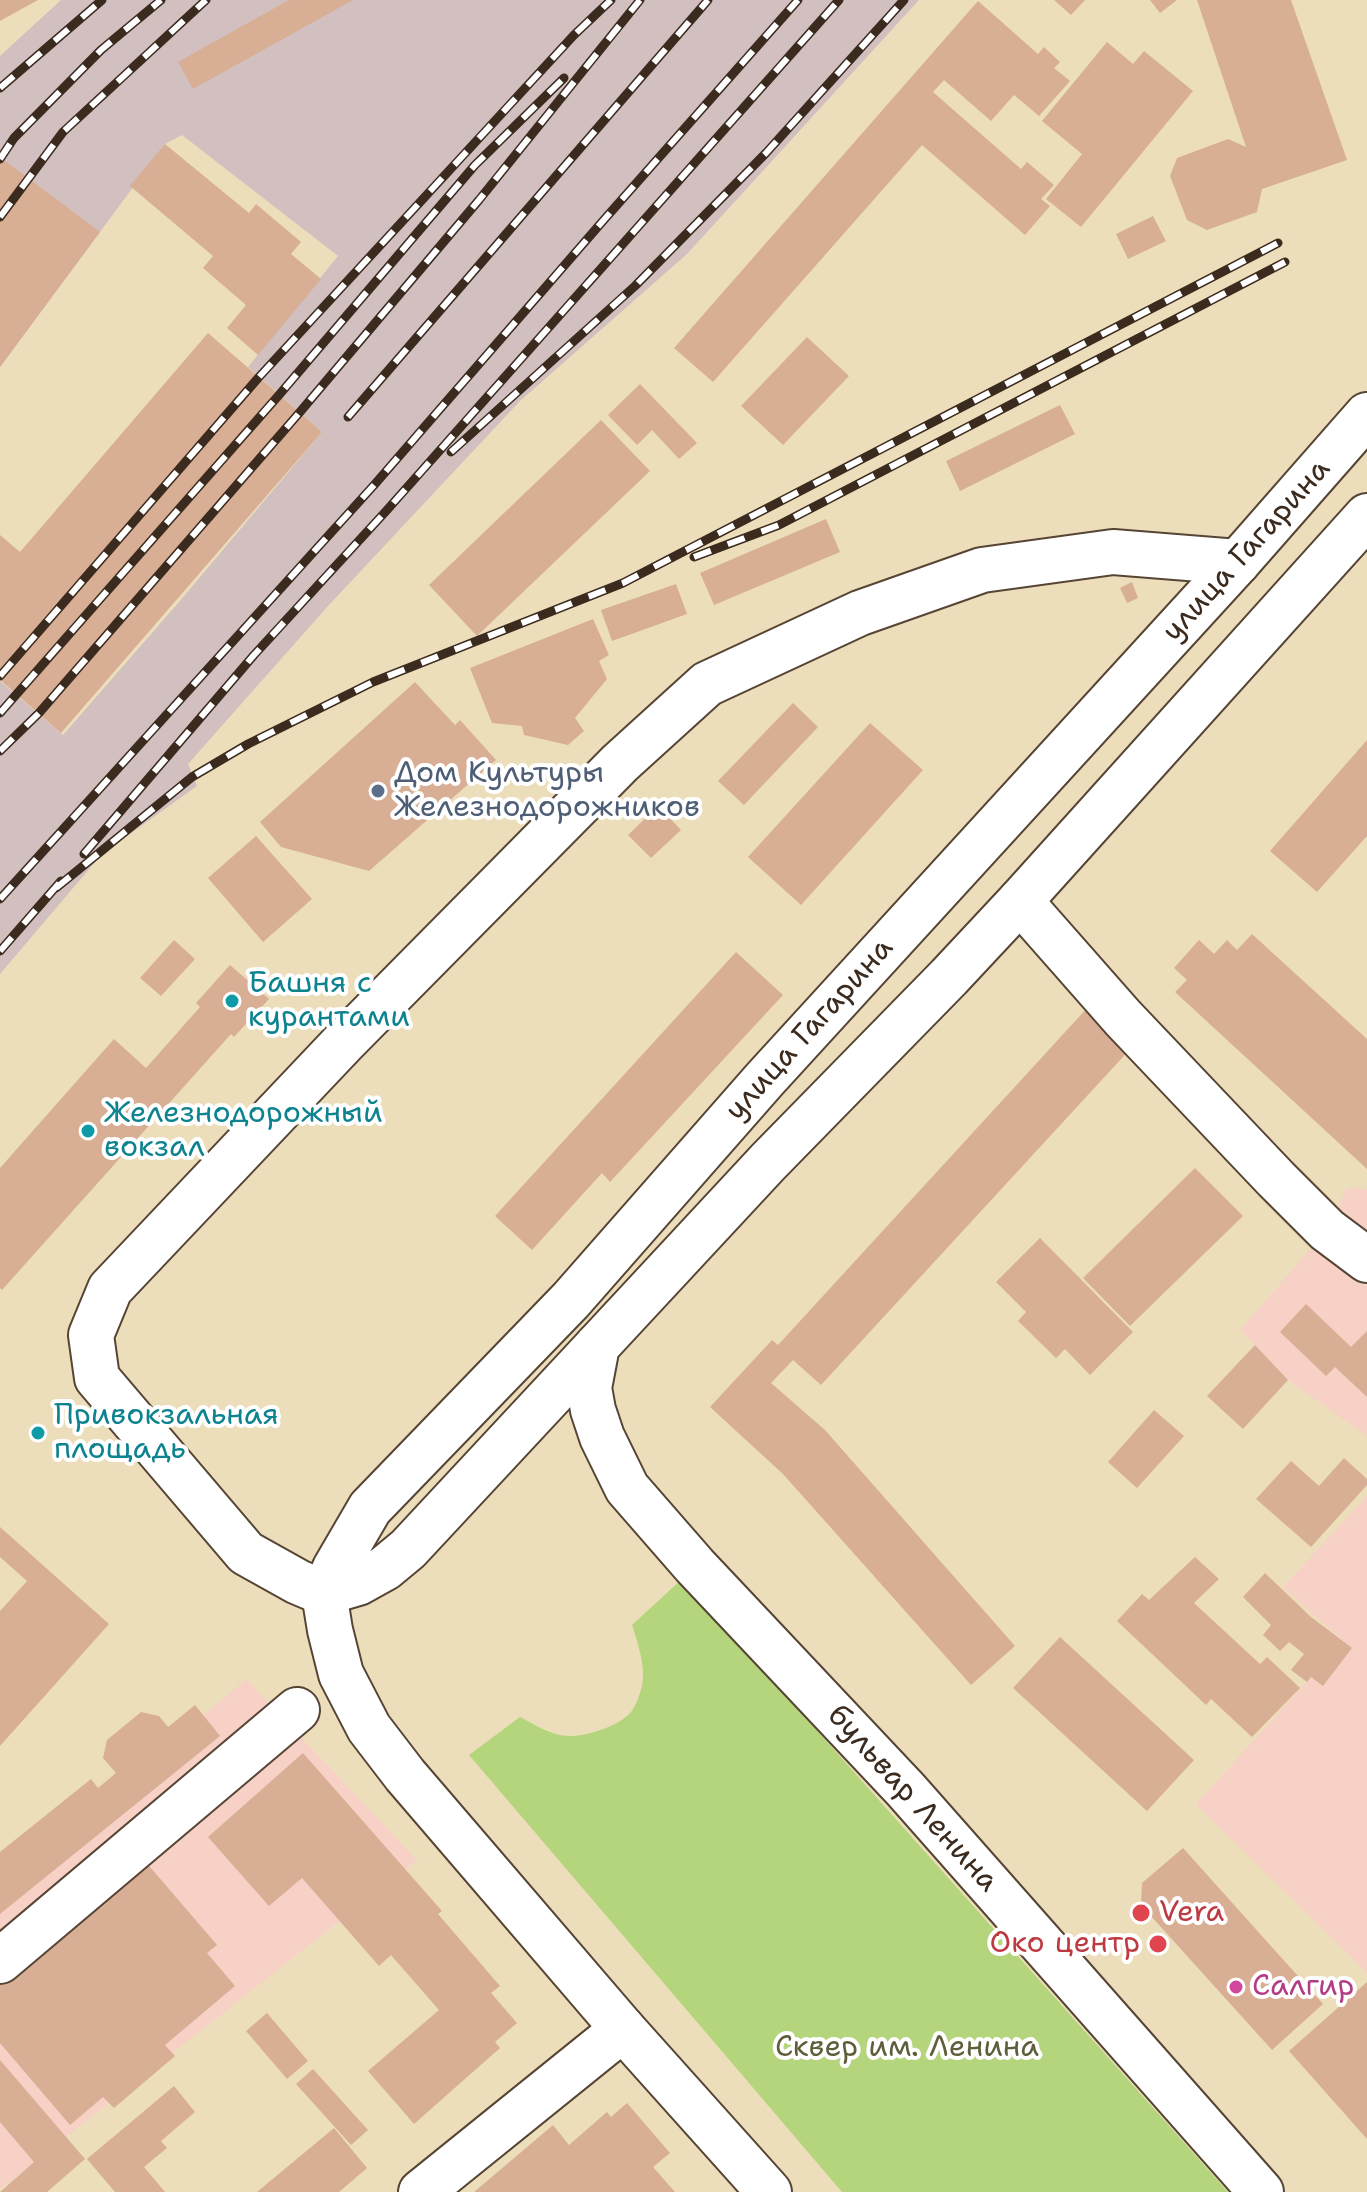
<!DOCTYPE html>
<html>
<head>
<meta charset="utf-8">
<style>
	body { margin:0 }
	canvas { display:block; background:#ecdeba }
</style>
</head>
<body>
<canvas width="1367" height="2192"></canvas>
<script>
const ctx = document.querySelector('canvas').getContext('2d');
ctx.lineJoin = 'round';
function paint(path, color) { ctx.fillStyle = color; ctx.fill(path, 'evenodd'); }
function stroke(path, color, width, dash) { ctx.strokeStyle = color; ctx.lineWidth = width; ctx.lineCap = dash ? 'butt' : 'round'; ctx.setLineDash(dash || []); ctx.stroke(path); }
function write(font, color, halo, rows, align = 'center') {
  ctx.font = font + ' "Shantell Sans",sans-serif'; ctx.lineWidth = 8; ctx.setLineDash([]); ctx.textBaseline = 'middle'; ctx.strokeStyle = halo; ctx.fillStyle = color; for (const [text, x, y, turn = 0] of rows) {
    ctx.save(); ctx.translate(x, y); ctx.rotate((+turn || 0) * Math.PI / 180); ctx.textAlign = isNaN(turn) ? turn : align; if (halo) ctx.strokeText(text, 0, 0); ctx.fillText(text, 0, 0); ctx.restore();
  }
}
paint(new Path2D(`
	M1347,1188l20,1v247l-79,-56 -48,-50 87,-100z
	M1367,1496v477l-171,-169 115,-127 12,9 28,-38 -68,-61z
	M246,1679l171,181 -417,329v-299z`), '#f7d1c6');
paint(new Path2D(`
	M61,0h858l-232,254 -167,147 -192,205 -140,158 9,22 -95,68 -102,120v-293l63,54 116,-133 143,-170 -74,-65 90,-111 -156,-121 -17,9 -165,223v-311z`), '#d2bfbf');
paint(new Path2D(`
	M682,1579l546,613h-386l-373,-437 51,-38c16,8 33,20 52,19 16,0 53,-12 61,-27 4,-6 7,-16 9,-23 4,-20 -4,-42 -10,-61z`), '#b5d57c');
paint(new Path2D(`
	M0,0h38l-38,21z
	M289,0h64l-160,89 -15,-27z
	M1054,0h31l-14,15z
	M1150,0h27l-17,13z
	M1197,0h94l56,160 -85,29 -5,23 -50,18 -20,-10 -17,-44 7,-18 51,-19 18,8z
	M978,1l60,53 6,-7 16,15 -6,6 16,13 -31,35 -25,-21 -23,26 -47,-41 -11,12 88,77 6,-7 27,23 -13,14 9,7 -25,29 -103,-90 -209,237 -39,-34z
	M1107,42l26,22 11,-13 49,40 -112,136 -35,-28 36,-45 -40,-33z
	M165,144l84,69 7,-9 45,38 -10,12 30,25 -63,76 -31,-27 19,-23 -43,-37 10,-12 -83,-70z
	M0,157l100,75 -100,135z
	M1153,216l13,25 -38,18 -12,-25z
	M208,333l114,99 -261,301 -61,-53v-145l20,17z
	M807,337l42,39 -66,69 -42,-39z
	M640,384l57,59 -18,16 -27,-29 -15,15 -29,-30z
	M1060,405l15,29 -115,57 -14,-30z
	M601,420l49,51 -173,165 -48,-51z
	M826,519l14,33 -126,53 -14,-32z
	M1132,582l6,16 -11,5 -7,-15z
	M676,584l11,30 -75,27 -11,-31z
	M593,619l16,36 -10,6 8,18 -32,39 9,13 -16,14 -44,-10 -2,-9 -30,-3 -22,-55z
	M415,682l40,43 5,-5 36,40 -127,111 -88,-24 -21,-25z
	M793,703l25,24 -74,78 -26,-24z
	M870,723l53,47 -122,135 -53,-48z
	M1367,740v96l-50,56 -47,-41z
	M658,806l23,24 -30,28 -23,-23z
	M256,836l56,63 -49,43 -55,-64z
	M1252,934l115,105v130l-192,-177 12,-12 -13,-12 25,-28 15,14 13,-14 10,10z
	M174,940l21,19 -34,37 -21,-18z
	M736,952l47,43 -173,187 -8,-9 -70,77 -37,-34z
	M230,965l39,34 -35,38 -3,-3 -229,256 -2,-2v-120l114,-129 32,29 54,-61 -4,-4z
	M1089,1006l44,40 -312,339 -28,-25 -22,23 54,47 190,216 -44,39 -188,-211 -73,-67 62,-67 6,5z
	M1195,1168l48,48 -113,110 -47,-48z
	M1040,1238l93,94 -43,43 -25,-26 -9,9 -38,-37 8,-9 -30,-30z
	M1306,1304l45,43 16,-16v66l-32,-30 -9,9 -46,-44z
	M1255,1345l33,35 -45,49 -36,-33z
	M1154,1410l30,26 -47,52 -29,-26z
	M1344,1458l23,21v6l-56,62 -55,-48 35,-38 28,25z
	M0,1527l109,97 -109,122v-135l27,-30 -27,-24z
	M1195,1557l24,22 -25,24 66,61 7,-7 33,31 -48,49 -41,-38 -5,6 -89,-84 25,-27 7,6z
	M1265,1573l46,44 41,31 -29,38 -12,-9 -4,5 -16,-12 13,-16 -15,-12 -9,9 -17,-16 8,-10 -28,-28z
	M1060,1637l134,123 -47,51 -134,-123z
	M195,1705l25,31 -220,178v-62l91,-73 7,9 18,-15 -13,-15 4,-18 34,-28 18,4 9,11z
	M303,1753l139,158 -4,3 62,72 -9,7 26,30 -22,19 5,6 -86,76 -46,-53 71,-61 -48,-55 -12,11 -77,-88 -33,28 -61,-69z
	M1183,1848l140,156 -51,46 -131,-145 1,-22z
	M138,1853l79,92 -10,8 28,33 -70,59 10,11 -61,52 -11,-11 -33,28 -70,-82v-72z
	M1367,1982v157l-78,-88z
	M267,2013l41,48 -21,18 -41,-48z
	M0,2060l85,99 -38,33h-47l34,-30 -34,-40z
	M313,2069l55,61 -17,15 -55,-61z
	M174,2086l21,26 -34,29 6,7 -23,19 21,25h-50l-28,-33z
	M627,2103l43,50 -17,14 22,25h-201l79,-67 16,20 38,-33 4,5z
	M334,2128l33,40 -28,24h-82z`), '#d8ae95');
const minor = new Path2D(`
	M1020,901l103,117 153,161 51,51 40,30
	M597,1346l-189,203 -23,19 -27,15 -34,10 -26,-11 -52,-29 -149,-175 -6,-43 19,-46 234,-247 276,-279 87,-79 153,-71 122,-43 131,-18 125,10
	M0,1961l297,-251
	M421,2192l202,-163`);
const major = new Path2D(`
	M769,2192l-146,-163 -218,-254 -36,-47 -28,-54 -11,-44 -6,-37 11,-25 35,-60 201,-208 194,-221 473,-517 129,-147
	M1261,2192l-355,-402 -211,-224 -68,-78 -25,-51 -9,-27 -4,-22 8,-42 171,-184 181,-185 71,-76 347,-385`);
stroke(minor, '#564535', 48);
stroke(major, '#564535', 48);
stroke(minor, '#fff', 44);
stroke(major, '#fff', 44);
const rail = new Path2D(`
	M0,88l102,-88
	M0,159l14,-21 87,-88 60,-50
	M0,217l63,-85 143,-132
	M348,417l360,-417
	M451,452l184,-166 131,-133 138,-153
	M694,557l85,-32 506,-263
	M0,676l259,-299 315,-342 37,-35
	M0,713l279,-318 196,-230 89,-87
	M0,751l39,-38 261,-301 179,-212 161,-200
	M84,854l170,-199 133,-145 452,-510
	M56,888l136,-111 56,-33 125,-62 250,-99 655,-340
	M0,899l375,-415 227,-262 196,-222
	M0,951l61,-70`);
stroke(rail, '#3b2a1e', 9);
stroke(rail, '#fff', 6, [18]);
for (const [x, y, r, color] of [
	[378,791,8,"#5c6f8a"],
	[232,1001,8,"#0f9aa8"],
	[88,1131,8,"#0f9aa8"],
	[38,1433,8,"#0f9aa8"],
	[1141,1913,10,"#e0444e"],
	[1158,1944,10,"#e0444e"],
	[1236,1987,8,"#d1479c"]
]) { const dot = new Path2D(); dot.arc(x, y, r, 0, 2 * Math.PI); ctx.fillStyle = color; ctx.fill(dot); stroke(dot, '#fff', 3); }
write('30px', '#3b2a1e', '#fff', [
	["улица Гагарина",1247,551,-48],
	["улица Гагарина",810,1030,-48],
	["бульвар Ленина",912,1799,48]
]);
write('30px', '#4e5e75', '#fff', [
	["Дом Культуры",394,774],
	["Железнодорожников",394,808]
], 'left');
write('30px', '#0d838f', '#fff', [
	["Башня с",248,984],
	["курантами",248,1018],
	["Железнодорожный",104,1114],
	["вокзал",104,1148],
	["Привокзальная",54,1416],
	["площадь",54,1450]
], 'left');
write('30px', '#be3a42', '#fff', [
	["Vera",1159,1913],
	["Око центр",1140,1944,"right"]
], 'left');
write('30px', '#b23c85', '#fff', [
	["Салгир",1252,1987]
], 'left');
write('30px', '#605d3a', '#fff', [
	["Сквер им. Ленина",907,2048]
]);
</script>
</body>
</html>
